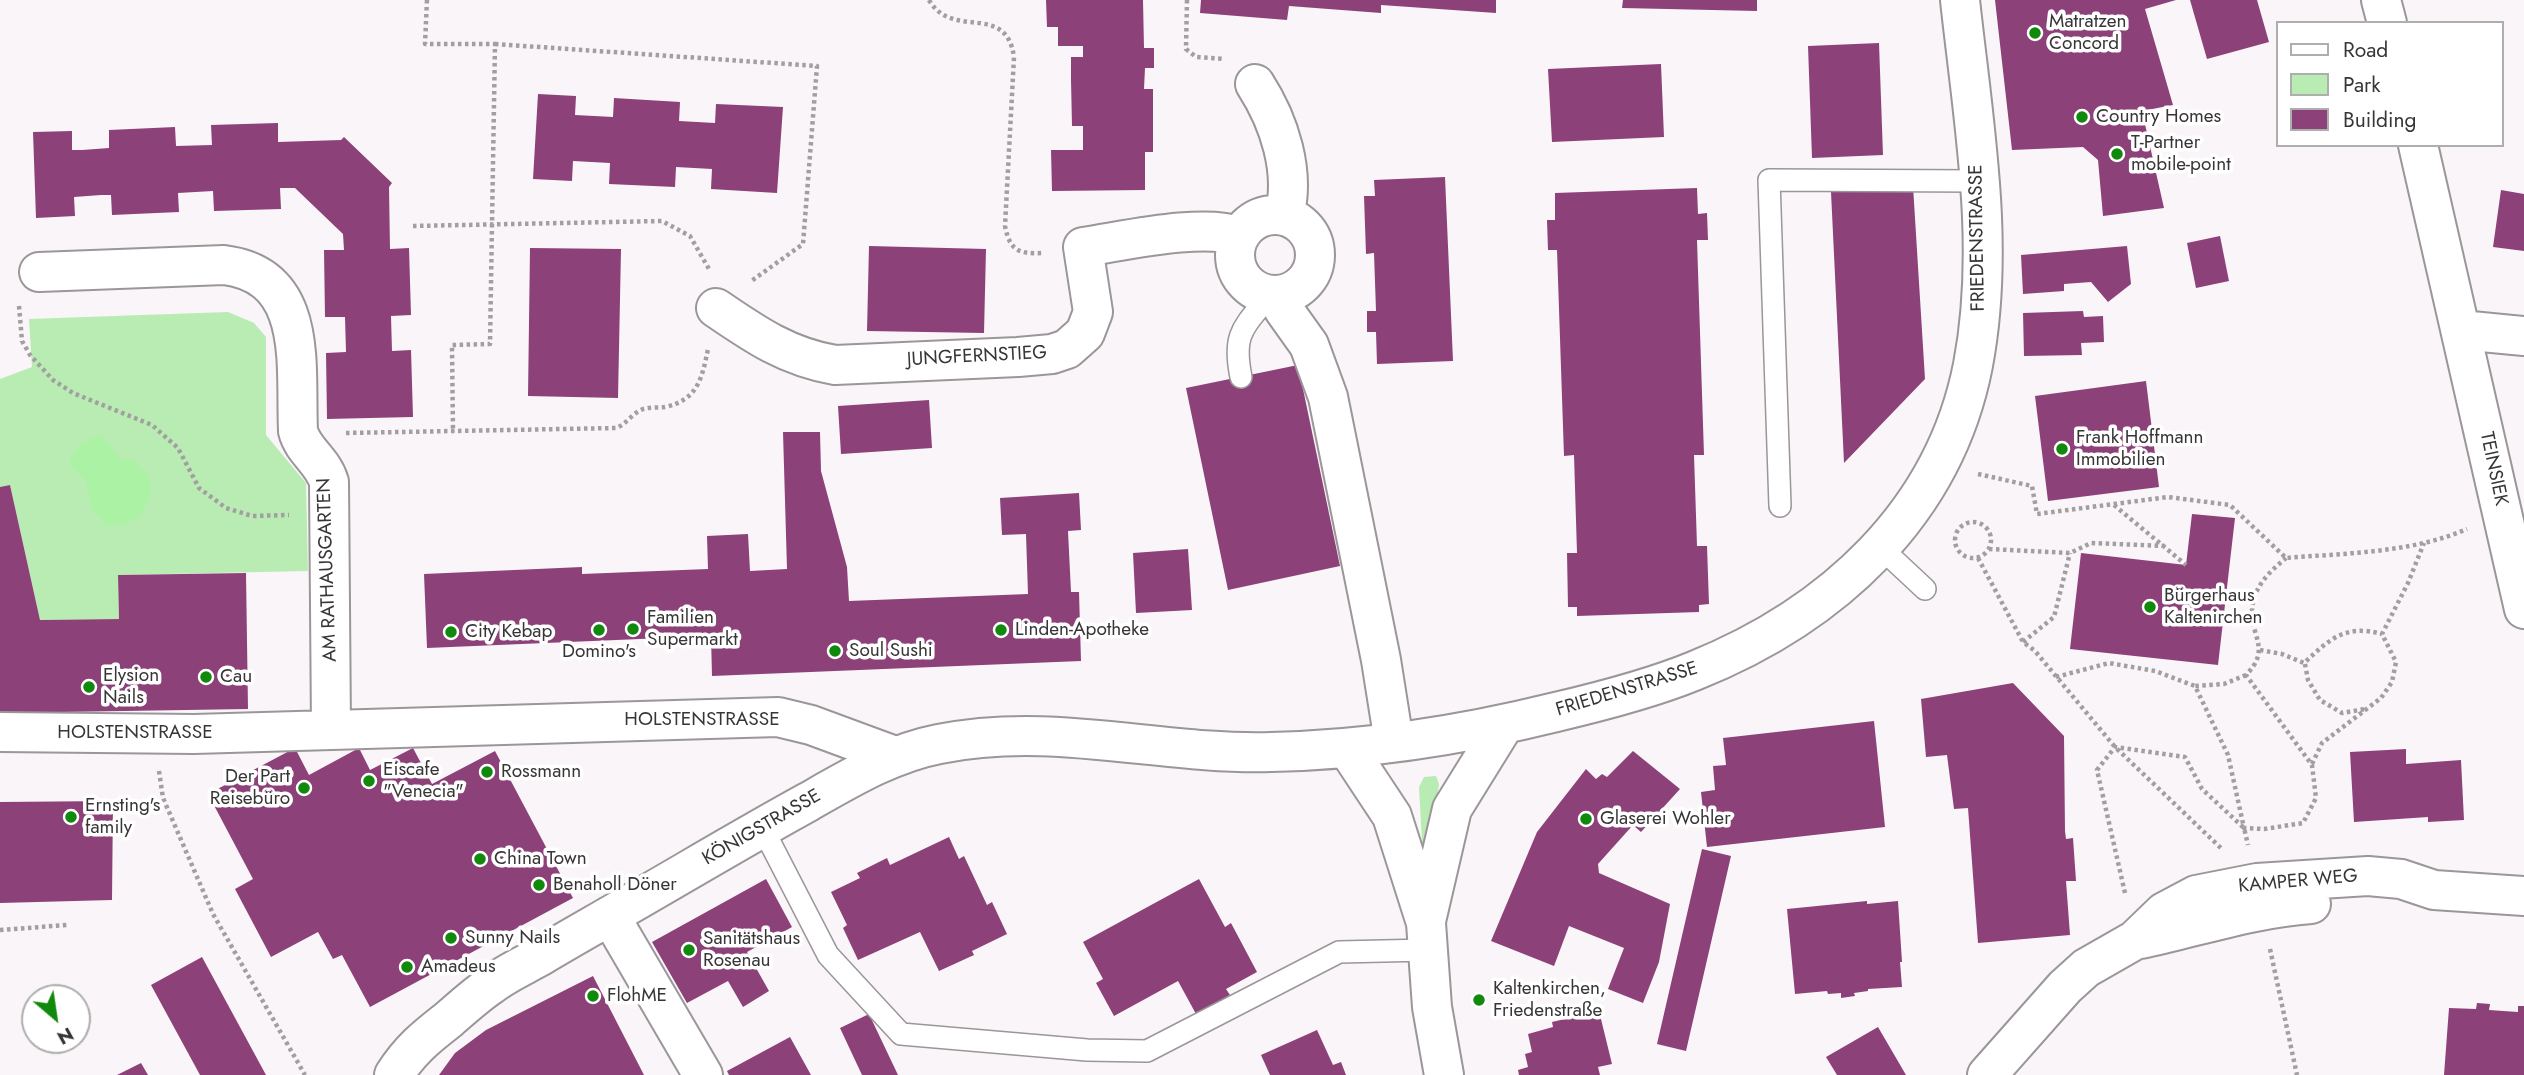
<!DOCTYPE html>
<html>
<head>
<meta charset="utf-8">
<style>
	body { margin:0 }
	#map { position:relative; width:2524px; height:1075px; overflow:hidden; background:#faf5f8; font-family:Jost,sans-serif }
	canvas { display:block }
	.legend { position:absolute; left:2276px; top:21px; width:228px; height:126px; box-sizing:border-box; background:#fff; border:2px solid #afaeaf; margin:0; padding:9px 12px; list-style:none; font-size:21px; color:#373536 }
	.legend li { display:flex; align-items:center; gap:14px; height:35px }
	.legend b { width:35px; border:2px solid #afaeaf }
	.north { position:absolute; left:21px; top:984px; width:70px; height:70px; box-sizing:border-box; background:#fff; border:2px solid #afaeaf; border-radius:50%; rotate:151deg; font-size:19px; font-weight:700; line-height:28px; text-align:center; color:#373536 }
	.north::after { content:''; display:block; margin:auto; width:24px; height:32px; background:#11890d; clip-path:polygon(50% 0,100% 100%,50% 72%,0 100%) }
</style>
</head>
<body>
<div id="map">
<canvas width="2524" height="1075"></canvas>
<ul class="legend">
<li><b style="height:9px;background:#fff"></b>Road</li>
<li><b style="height:19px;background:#b8ecb2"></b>Park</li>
<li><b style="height:19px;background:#8d4179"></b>Building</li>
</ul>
<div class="north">N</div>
</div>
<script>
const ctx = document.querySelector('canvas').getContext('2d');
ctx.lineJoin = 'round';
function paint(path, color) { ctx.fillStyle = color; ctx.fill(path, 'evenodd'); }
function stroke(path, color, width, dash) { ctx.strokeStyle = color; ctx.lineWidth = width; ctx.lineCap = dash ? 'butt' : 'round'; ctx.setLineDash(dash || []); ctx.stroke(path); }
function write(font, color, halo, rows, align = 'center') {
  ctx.font = font + ' Jost,sans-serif'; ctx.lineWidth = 7; ctx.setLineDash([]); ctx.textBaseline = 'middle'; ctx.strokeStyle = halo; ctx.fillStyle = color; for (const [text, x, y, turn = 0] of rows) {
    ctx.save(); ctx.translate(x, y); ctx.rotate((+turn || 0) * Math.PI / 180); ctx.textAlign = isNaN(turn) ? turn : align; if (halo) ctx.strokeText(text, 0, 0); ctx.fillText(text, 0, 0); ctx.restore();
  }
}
paint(new Path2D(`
	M228,312l26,11 12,14v98l40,48 2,88 -190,4 1,44 -79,1 -30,-135 -10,2v-108l32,-12 -3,-48z
	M1436,776l3,8 -11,74 -5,1 -4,-72 5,-10z`), '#b8ecb2');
paint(new Path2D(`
	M100,435l9,8 10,16 16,1 11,13 6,15c-9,29 -13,35 -45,38l-15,-17 -6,-28 -17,-18 11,-19z`), '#acf2a5');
paint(new Path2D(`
	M1046,0h97l1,48h10v20h-9l-1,21h9v63h-8v38l-93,1 -1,-41h32v-24h-11l-1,-46v-23h12v-11h-25v-19h-11z
	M1201,0h295v13l-115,-8v8l-92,-7 -2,14 -87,-7z
	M1623,0h134v11l-135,-3z
	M1995,0h181l-31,9 28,96 -31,6 22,97 -61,8 -5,-56 -15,-13 -71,3z
	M2190,0h67l12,42 -62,17z
	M1879,43l4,112 -71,3 -4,-112z
	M1661,64l3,73 -112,5 -4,-73z
	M538,94l38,2 -1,19 38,2 1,-19 66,4 -1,19 36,2 1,-19 67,3 -6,86 -66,-4 1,-20 -36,-2 -1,20 -66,-3 1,-21 -37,-2 -1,20 -39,-2z
	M278,123v19l63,-2 3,-3 48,46 -3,4 1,62 19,-1 2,67 -20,1 1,35 19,-1 2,67 -86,2 -1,-66 20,-1 -1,-35h-20l-1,-67h20l-1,-16 -48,-46h-15l1,21 -67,2 -1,-20 -35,2 1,19 -67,3 -1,-20h-10l-27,2 1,19 -39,2 -3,-86 39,-1v19h10l27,-2v-18l66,-3 1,19 36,-1 -1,-20z
	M1445,177l8,184 -76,3 -1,-32h-9v-21h9l-2,-58 -8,1 -2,-58h11l-1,-16z
	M1913,186l12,193 -81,84 -13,-271z
	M1697,188l1,26 9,-1 1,27h-11l7,215h-10l3,91h10l2,58 -10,1v7l-122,4v-9h-9l-1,-54h10l-3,-98 -10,1 -7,-206h-9l-1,-30h8v-27z
	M2501,190l23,4v57l-31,-4z
	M2220,236l9,45 -33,7 -9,-45z
	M869,246l117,3 -2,84 -117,-2z
	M2127,246l4,38 -23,18 -17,-20 -27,2v7l-41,3 -2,-39z
	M530,248l91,1 -3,149 -90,-2z
	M2083,311l1,6 19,-1 1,26 -23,1 1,12 -58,1 -1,-43z
	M1298,365l42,201 -112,24 -42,-202z
	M2146,381l13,106 -111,14 -13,-105z
	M929,400l3,48 -91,6 -3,-48z
	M783,432h37l1,39 26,96 2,34 179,-7 -2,-60 -24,1 -2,-37 79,-5 2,37 -13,1 3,61h8l2,69 -369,15 -1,-40 -284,12 -3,-74 158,-7v7l126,-5 -1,-33 41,-2 2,37 37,-2z
	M10,485l30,135 79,-1 -1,-44 128,-2 2,136 -248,4v-226z
	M2192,514l43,4 -17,147 -148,-16 11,-96 105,12z
	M1188,549l4,61 -56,3 -3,-60z
	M2013,683l51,53 1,95 1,8 7,-1 3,43h-10l4,54 -92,8 -10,-135 -14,1 -7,-54 -21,2 -5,-58z
	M1874,721l11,106 -178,20 -6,-55 14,-2 -2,-24 13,-1 -3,-27z
	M295,748l14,27 50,-27 11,22 43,-22 19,36 63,-33 78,147 -203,109 -28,-52 -9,4 -15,-27 -47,25 -36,-68 18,-10 -45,-85z
	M2406,749v15l55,-4 3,60 -36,2v-5l-74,5 -4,-70z
	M1633,751l47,38 -39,43 -8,-7 -35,39 1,9 71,31 -11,58 -16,41 -35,-14 16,-41 -55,-22 -15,40 -63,-25 46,-109 49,-63 10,10 6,-5 5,3z
	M113,801l-1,99 -112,3v-101z
	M949,837l10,22 5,-3 23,49 5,-3 15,32 -35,17 2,4 -35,16 -19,-39 -62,28 -15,-32 4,-3 -16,-33 29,-14 -3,-5 30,-15 3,7z
	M1702,849l29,7 -45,195 -29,-7z
	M766,879l26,48 -45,25 22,39 -26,16 -15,-26 -41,22 -35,-61z
	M1199,879l26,48 6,-4 26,49 -31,17 4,6 -34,19 -18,-33 -64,35 -18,-33 7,-4 -20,-37z
	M1867,901v3l31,-3 4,61h-2l2,25 -34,2v2l-14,2 1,3 -14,2v-5l-13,1 -1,-3 -32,3 -8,-85z
	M202,957l64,118h-66l-49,-90z
	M593,976l51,99h-205l16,-22 31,-23z
	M2477,1003l13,1 -1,6 29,2v-6h6v69h-80l5,-67 27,1z
	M1599,1011l13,53 -14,3 2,8h-81l-1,-5 10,-3 -3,-13 7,-2 -4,-18 25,-7 -1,-5z
	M869,1014l29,61h-36l-22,-47z
	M1878,1027l28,48h-69l-11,-18z
	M1317,1030l16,35 8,-3 5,13h-76l-9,-20z
	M790,1037l21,38h-82l-2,-4z
	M141,1063l7,12h-31z`), '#8d4179');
const lane = new Path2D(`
	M1241,377c-9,-44 3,-50 29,-82
	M1780,506l-11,-326 210,1
	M1880,547l45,42
	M762,827l66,128 73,79 186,16 60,1 192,-99 88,-2`);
const street = new Path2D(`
	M2381,0l6,23
	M1255,84c24,37 41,88 29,132
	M2418,145l106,464
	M1235 255a40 40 0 1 1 80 0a40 40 0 1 1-80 0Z
	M39,272l185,-7c86,11 71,100 74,166 5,20 25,30 31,51l2,248
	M1280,295l4,15 25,35 19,52 53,263 13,82
	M716,308c38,26 71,49 119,57l183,-8 34,-3 15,-5 18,-16 8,-21 -10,-65c42,-6 118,-24 156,-11
	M2461,330l63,6
	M0,732l194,2 584,-17 33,8 84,31
	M610,916l93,159
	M2141,939c56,-12 112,-31 170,-35
	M1987,1075l78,-88 21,-19 49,-28 29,-28 32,-17 61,-12 111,-7 33,3 33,11 90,6`);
const secondary = new Path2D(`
	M1347,748l45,68 34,107 6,84 12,68
	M1426,921l26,-112 52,-84
	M394,1075c16,-25 31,-37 54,-55 14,-12 28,-25 43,-35 14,-11 32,-19 48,-28 28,-17 57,-33 86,-50 61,-35 121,-71 183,-105 42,-24 84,-49 131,-58 114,-23 220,11 332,8 96,-2 192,-17 285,-40 47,-11 94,-23 138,-41 137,-55 250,-157 279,-306 23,-120 0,-245 -13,-365`);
stroke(lane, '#9b9699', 24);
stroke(street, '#9b9699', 42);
stroke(secondary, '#9b9699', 42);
stroke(new Path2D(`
	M427,0l-2,44h70l-5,300 -38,1 1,87
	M929,0c24,41 77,1 85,57l-9,169c5,26 15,28 39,27
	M1187,0l-1,49 10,8 28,2
	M495,44l322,22 -14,178 -53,38
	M413,226l249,-5 28,15 19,33
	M19,306l3,35 8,14 23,25 20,13 79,32 26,23 21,40 27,20 26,8 37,-1
	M346,433l270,-5c11,-4 16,-15 27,-19 7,-2 15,-1 22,-2 33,-7 37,-29 43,-58
	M1978,474l54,12 5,28 131,-17 62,8 56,53c60,-5 126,-5 181,-29
	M2114,505l72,60
	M1955 540a18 18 0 1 1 36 0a18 18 0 1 1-36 0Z
	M1989,549l81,4 21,-10 75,3
	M1978,558l45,84 12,9 80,96 108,103
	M2023,642l31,-25 16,-64
	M2260,650l22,4 22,9c26,-24 41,-39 78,-29
	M2305,664l3,16 12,20 22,13 23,-4
	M2246,675l-22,9 -29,2 33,69 16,73 20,1 39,-6 13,-25 -4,-33 -66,-90c24,-25 7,-35 6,-62 0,-25 17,-41 34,-55
	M2056,677l53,-14 46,8 40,15
	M2312,764l10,-21 59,-45 11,-16 4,-20 -14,-28 26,-51 16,-40
	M159,771l4,27 50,116 92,161
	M2125,893l-28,-123 18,-23 70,10 17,32 42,39 4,17
	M0,930l67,-5
	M2270,949l27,126`), '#a29fa1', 4.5, [3.5, 3.5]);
stroke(lane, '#fff', 21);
stroke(street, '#fff', 38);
stroke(secondary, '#fff', 38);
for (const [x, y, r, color] of [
	[2035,33,7,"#11890d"],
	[2082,117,7,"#11890d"],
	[2117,154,7,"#11890d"],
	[2062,449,7,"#11890d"],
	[2150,607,7,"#11890d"],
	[633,629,7,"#11890d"],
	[599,630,7,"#11890d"],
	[1001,630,7,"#11890d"],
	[451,632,7,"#11890d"],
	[835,651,7,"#11890d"],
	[206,677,7,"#11890d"],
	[89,687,7,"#11890d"],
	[487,772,7,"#11890d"],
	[369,781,7,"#11890d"],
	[304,788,7,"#11890d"],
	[71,817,7,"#11890d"],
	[1586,819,7,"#11890d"],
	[480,859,7,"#11890d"],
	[539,885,7,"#11890d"],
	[451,938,7,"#11890d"],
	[689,950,7,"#11890d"],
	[407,967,7,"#11890d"],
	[593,996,7,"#11890d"],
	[1479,1000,7,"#11890d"]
]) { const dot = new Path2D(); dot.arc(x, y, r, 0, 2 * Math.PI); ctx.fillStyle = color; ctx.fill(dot); stroke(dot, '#fff', 2.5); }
write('19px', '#373536', '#fff', [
	["Matratzen",2049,22],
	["Concord",2049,44],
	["Country Homes",2096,117],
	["T-Partner",2131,143],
	["mobile-point",2131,165],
	["Frank Hoffmann",2076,438],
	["Immobilien",2076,460],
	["Bürgerhaus",2164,596],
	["Kaltenirchen",2164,618],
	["Familien",647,618],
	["Supermarkt",647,640],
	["Linden-Apotheke",1015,630],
	["City Kebap",465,632],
	["Soul Sushi",849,651],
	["Domino's",599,652,"center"],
	["Elysion",103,676],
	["Nails",103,698],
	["Cau",220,677],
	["Eiscafe",383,770],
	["\"Venecia\"",383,792],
	["Rossmann",501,772],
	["Der Part",290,777,"right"],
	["Reisebüro",290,799,"right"],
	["Ernsting's",85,806],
	["family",85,828],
	["Glaserei Wohler",1600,819],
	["China Town",494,859],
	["Benaholl Döner",553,885],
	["Sunny Nails",465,938],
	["Sanitätshaus",703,939],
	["Rosenau",703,961],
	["Amadeus",421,967],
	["Kaltenkirchen,",1493,989],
	["Friedenstraße",1493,1011],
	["FlohME",607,996]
], 'left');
write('19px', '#373536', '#fff', [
	["FRIEDENSTRASSE",1978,238,-91],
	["JUNGFERNSTIEG",977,357,-3],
	["TEINSIEK",2493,469,78],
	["AM RATHAUSGARTEN",328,570,-92],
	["FRIEDENSTRASSE",1627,690,-17],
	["HOLSTENSTRASSE",702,720],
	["HOLSTENSTRASSE",135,733],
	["KÖNIGSTRASSE",762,828,-30],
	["KAMPER WEG",2298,882,-5]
]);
</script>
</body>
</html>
